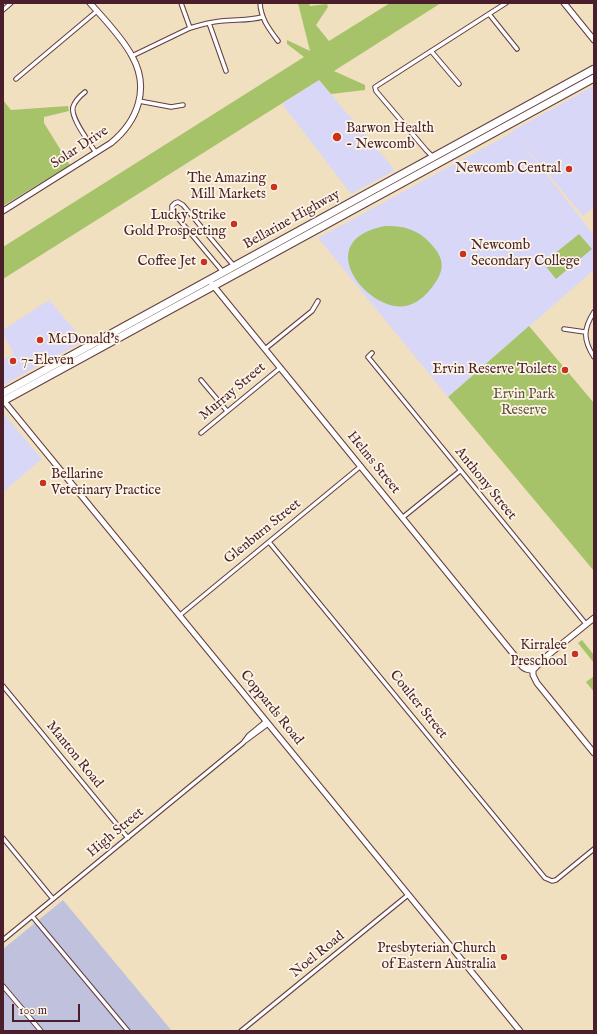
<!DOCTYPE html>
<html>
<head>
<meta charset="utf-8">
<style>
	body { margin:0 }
	#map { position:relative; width:597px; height:1034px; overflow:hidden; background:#f0e0c0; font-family:"IM FELL English",serif }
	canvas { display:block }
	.frame { position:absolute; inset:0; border:4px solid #4a1f2b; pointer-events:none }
	.scale { position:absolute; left:12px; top:1004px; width:68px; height:18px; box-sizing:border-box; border:2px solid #4a1f2b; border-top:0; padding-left:5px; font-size:12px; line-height:14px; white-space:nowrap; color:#4a1f2b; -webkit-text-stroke:3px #fcf5e5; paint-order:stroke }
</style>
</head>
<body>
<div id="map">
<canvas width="597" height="1034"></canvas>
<div class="frame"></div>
<div class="scale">100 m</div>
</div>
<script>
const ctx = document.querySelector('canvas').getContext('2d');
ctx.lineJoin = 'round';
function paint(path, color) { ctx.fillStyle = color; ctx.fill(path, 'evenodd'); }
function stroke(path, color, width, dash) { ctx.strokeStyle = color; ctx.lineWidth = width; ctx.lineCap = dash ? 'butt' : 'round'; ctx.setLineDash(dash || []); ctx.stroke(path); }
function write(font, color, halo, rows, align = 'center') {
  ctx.font = font + ' "IM FELL English",serif'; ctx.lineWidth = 3.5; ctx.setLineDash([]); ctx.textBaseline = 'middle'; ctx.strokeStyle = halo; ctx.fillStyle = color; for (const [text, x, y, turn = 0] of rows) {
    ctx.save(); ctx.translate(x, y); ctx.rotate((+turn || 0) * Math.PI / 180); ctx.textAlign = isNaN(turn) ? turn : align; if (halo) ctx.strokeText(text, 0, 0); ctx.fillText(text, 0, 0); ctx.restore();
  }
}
paint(new Path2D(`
	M319,80l76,90 -44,24 -69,-90z
	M594,86v121l-11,9 -71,-85z
	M513,132l81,103v35l-146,127 -130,-159z
	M49,300l35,41 -79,43 -2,1v-25l11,-7 -11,-18v-5z
	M3,413l39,46 -39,33z`), '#d9d7f7');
paint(new Path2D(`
	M63,900l109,131h-169v-82z`), '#c0c2dd');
paint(new Path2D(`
	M298,3h11l1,3 17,-2 1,3 -12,18 13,16 61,-38h51l-107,68 31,14v5l-34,4 -12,-14 -316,199v-32l301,-190 -17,-13v-4l23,11z
	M3,100l8,10 57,-4 1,5 -25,6v6l26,42 -67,41z
	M385,226c8,0 16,0 24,3 9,3 16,8 22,15 14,15 14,26 2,42 -6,8 -14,16 -24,19 -36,13 -103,-64 -24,-79z
	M579,234l13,15 -36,30 -13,-16z
	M529,326l65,77v168l-146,-174z
	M582,640l12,15v8l-16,-20z
	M594,676v16l-8,-10z`), '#a7c36a');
const street = new Path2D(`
	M181,3l9,25
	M260,3c1,16 9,26 18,38
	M3,10l8,-7
	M489,14l28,35
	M209,23l17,48
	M431,51l28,33
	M132,56l58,-28c10,-3 21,-6 31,-7 14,-2 28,0 41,-4
	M16,79l81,-68
	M85,92c-5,4 -10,9 -12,15 -3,11 17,36 23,46
	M139,101l32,6 12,-2
	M433,157l-7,-7 -50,-59 -1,-4 131,-84
	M223,272l-51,-61v-5l3,-3 3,-1 5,3 51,61
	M594,312c-11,17 -11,28 0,45
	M564,329l21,3
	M265,349l47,-38 6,-10
	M372,353l-4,4 218,267
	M201,380l26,31
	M201,433l79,-65
	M402,518l58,-47
	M269,542l276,336 7,3 4,-1 38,-31
	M180,615l181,-149
	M3,686l125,152
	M245,741l23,-17
	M3,838l50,61
	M32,916l96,115
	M3,940l240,-197 6,-8 17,-14
	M3,986l38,45
	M241,1031l167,-136`);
const secondary = new Path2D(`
	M564,3l30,37
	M3,211l108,-68c27,-22 39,-55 21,-87 -10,-19 -28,-37 -42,-53
	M212,284l307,377c2,7 7,9 14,9
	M3,400l517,631
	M519,661l11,6 3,3v5l4,8 57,70
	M533,670l14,-14 47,-38`);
const highway = new Path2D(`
	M3,393l591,-324
	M3,401l591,-323`);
stroke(street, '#633c41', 5.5);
stroke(secondary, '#633c41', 7);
stroke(highway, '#633c41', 9);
stroke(street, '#fff', 3.5);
stroke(secondary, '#fff', 5);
stroke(highway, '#fff', 7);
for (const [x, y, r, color] of [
	[337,137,5,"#c8321e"],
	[569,169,4,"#c8321e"],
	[274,187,4,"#c8321e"],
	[234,224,4,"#c8321e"],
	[463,254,4,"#c8321e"],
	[204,262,4,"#c8321e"],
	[40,340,4,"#c8321e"],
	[13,361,4,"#c8321e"],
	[565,370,4,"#c8321e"],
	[43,483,4,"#c8321e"],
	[575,654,4,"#c8321e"],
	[504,957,4,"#c8321e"]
]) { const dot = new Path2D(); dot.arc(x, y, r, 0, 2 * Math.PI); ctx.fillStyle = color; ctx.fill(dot); stroke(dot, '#fcf5e5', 1.5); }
write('14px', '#4a1f2b', '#fcf5e5', [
	["Barwon Health",346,129,"left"],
	["- Newcomb",346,145,"left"],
	["Newcomb Central",561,169],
	["The Amazing",266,179],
	["Mill Markets",266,195],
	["Lucky Strike",226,216],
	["Gold Prospecting",226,232],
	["Newcomb",471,246,"left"],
	["Secondary College",471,262,"left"],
	["Coffee Jet",196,262],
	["McDonald's",48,340,"left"],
	["7-Eleven",21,361,"left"],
	["Ervin Reserve Toilets",557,370],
	["Bellarine",51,475,"left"],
	["Veterinary Practice",51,491,"left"],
	["Kirralee",567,646],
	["Preschool",567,662],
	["Presbyterian Church",496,949],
	["of Eastern Australia",496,965]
], 'right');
write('14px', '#4a1f2b', '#fcf5e5', [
	["Solar Drive",80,148,-33],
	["Bellarine Highway",292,220,-29],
	["Murray Street",233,392,-40],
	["Helms Street",373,463,51],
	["Anthony Street",485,484,51],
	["Glenburn Street",263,532,-39],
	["Coulter Street",418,705,51],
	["Coppards Road",271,708,51],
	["Manton Road",74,755,51],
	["High Street",116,833,-40],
	["Noel Road",318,955,-39]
]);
write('14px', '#66503e', '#fcf5e5', [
	["Ervin Park",524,395],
	["Reserve",524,411]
]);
</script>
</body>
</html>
